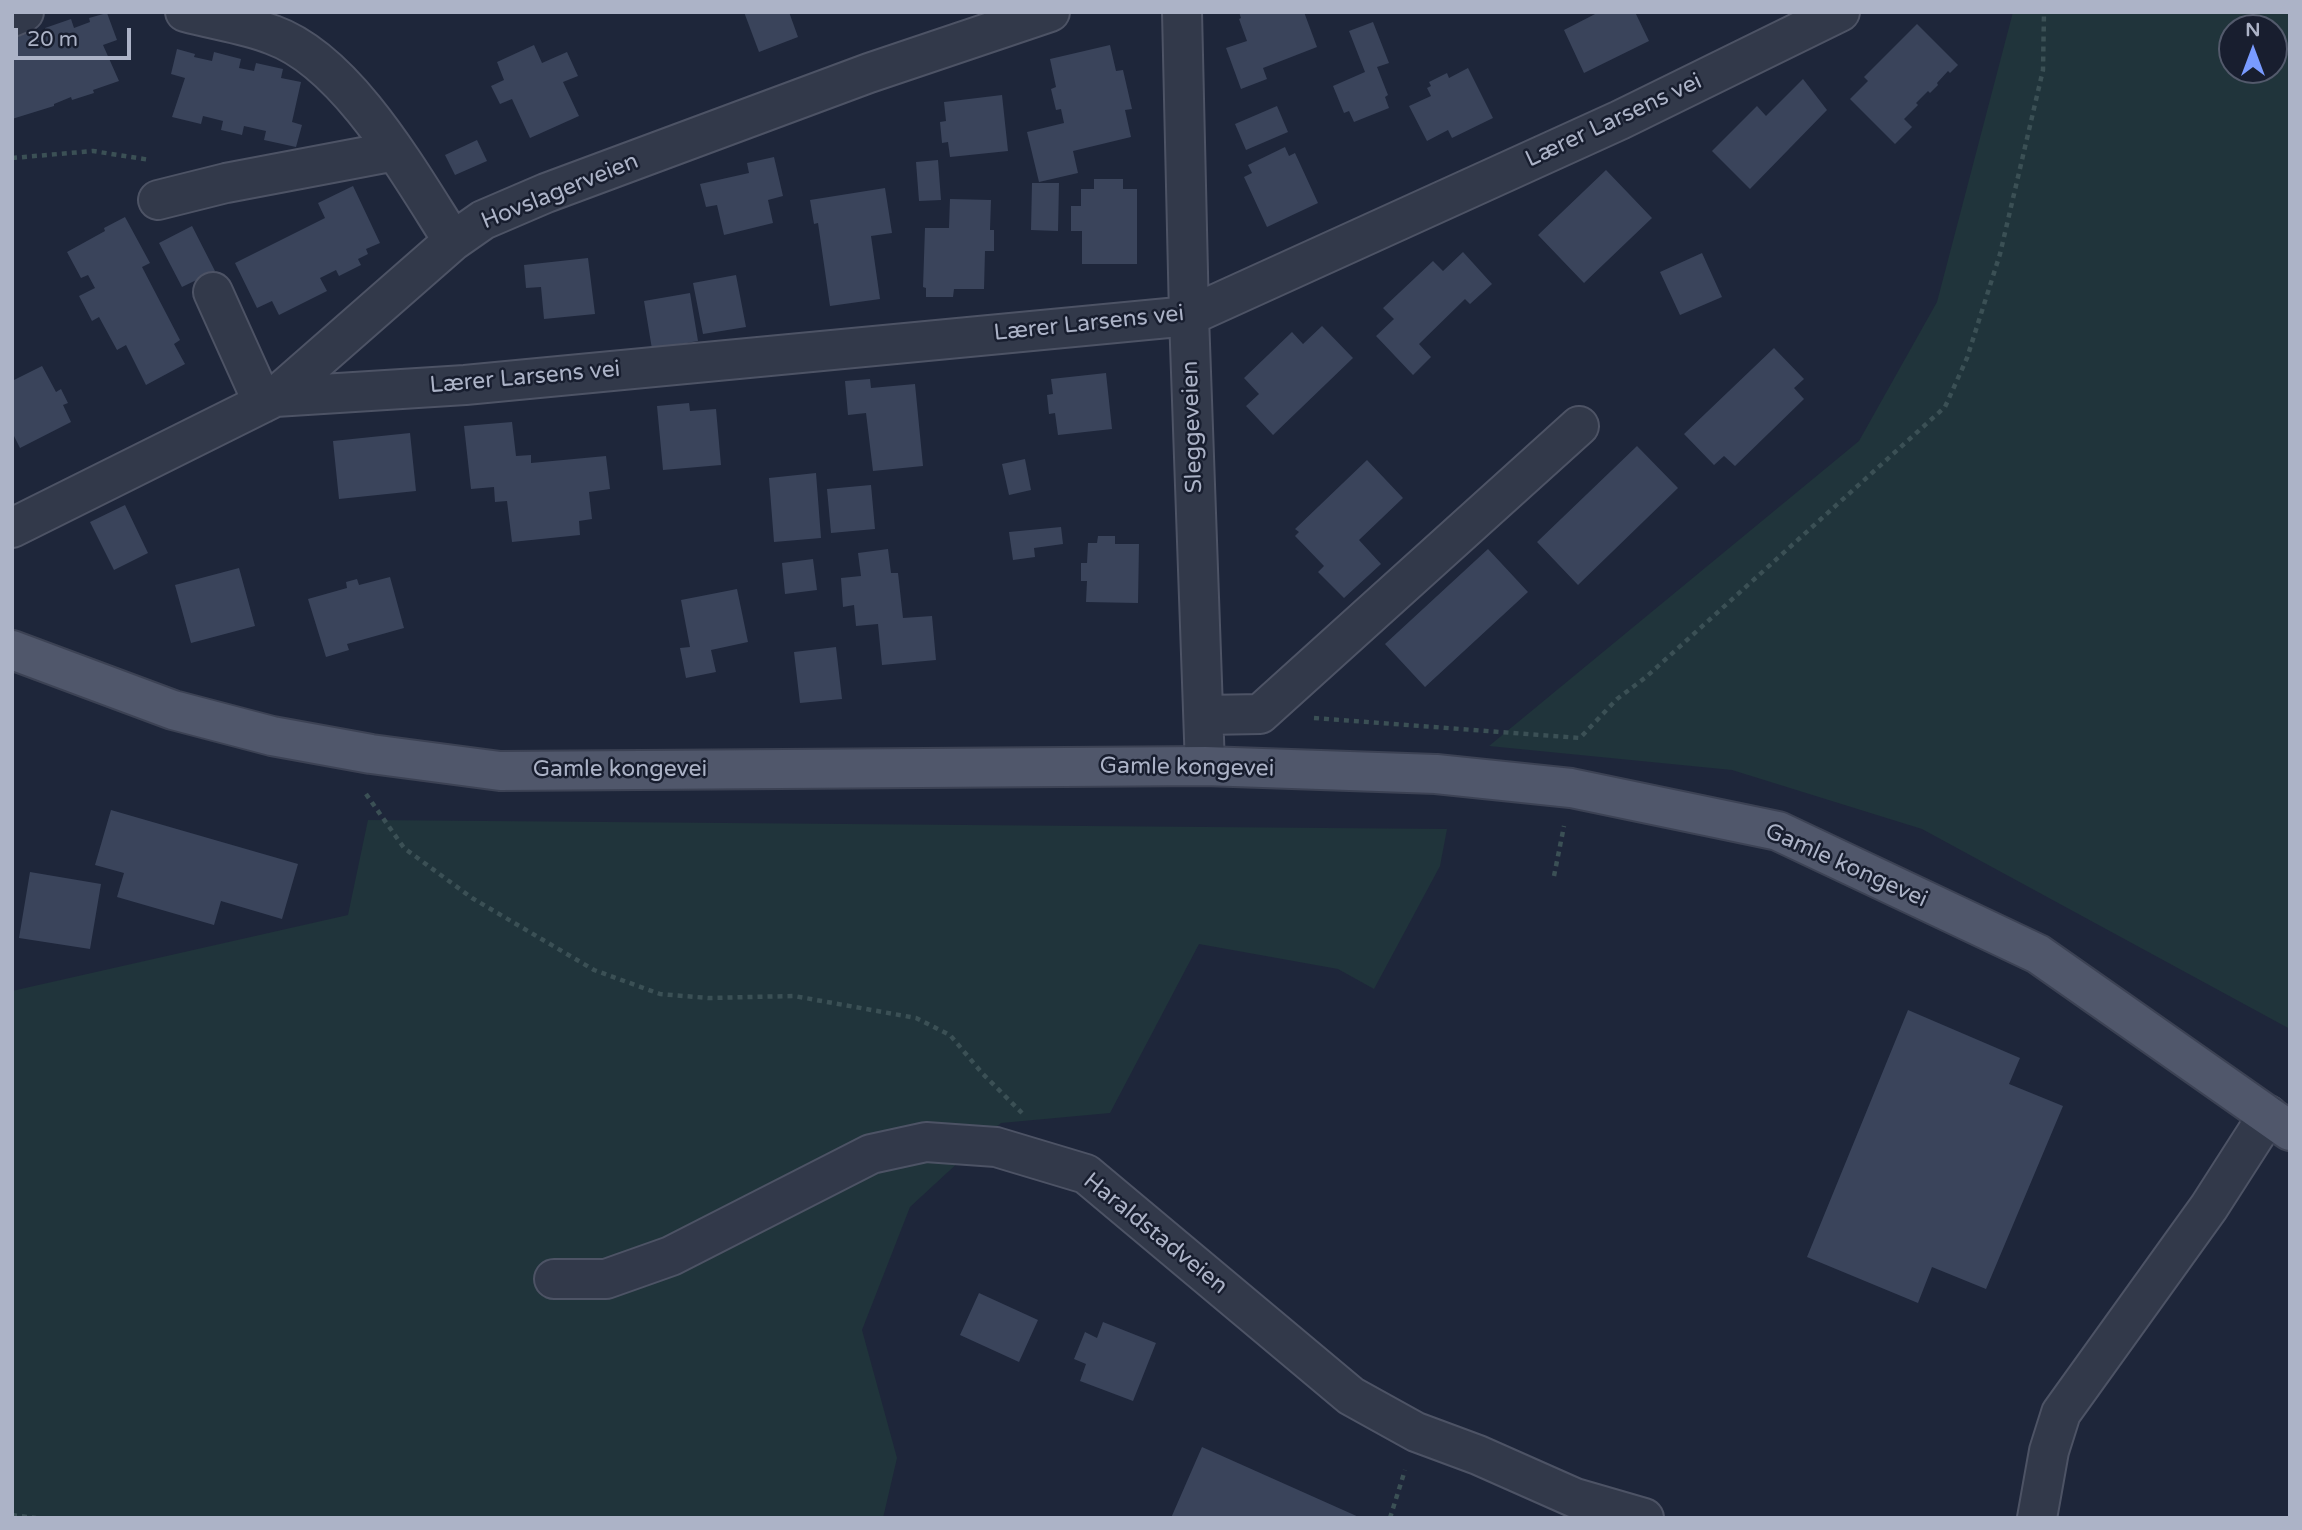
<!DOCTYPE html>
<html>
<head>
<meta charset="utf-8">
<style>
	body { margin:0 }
	#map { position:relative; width:2302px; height:1530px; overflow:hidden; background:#1e263a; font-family:"Varela Round",sans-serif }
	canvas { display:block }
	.frame { position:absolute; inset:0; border:14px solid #acb3c7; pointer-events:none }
	.north { position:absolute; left:2218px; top:14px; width:70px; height:70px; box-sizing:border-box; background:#181e2f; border:2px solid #535a6c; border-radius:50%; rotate:0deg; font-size:19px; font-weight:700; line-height:28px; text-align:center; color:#acb3c7 }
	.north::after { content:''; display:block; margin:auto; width:24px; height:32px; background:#799bff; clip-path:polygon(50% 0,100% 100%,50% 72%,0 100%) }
	.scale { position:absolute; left:14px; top:28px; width:117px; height:32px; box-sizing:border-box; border:4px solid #acb3c7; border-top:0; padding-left:9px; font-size:21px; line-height:24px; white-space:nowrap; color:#acb3c7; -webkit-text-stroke:5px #181e2f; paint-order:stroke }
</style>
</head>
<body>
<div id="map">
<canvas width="2302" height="1530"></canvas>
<div class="frame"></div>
<div class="north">N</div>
<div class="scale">20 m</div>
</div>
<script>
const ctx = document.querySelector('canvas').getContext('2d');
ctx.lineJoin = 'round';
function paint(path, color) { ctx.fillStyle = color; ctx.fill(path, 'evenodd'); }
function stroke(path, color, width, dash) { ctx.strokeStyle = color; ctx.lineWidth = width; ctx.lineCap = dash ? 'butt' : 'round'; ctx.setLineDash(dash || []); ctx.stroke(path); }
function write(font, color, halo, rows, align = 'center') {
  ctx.font = font + ' "Varela Round",sans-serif'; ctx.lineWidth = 5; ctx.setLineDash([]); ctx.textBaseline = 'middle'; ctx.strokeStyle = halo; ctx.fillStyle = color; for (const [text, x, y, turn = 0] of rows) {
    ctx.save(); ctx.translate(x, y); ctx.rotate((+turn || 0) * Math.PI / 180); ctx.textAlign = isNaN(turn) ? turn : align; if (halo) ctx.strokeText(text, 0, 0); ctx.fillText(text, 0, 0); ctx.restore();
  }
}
paint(new Path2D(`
	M2013,12h277v1017l-368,-200 -190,-59 -243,-24 370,-305 78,-139zM2232,28h42v42h-42z
	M368,820l1079,9 -7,37 -66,123 -36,-20 -139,-25 -89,169 -109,10 -91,84 -48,123 35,128 -14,60h-871v-527l336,-76z`), '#20343b');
paint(new Path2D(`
	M744,12h45l9,25 -39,15z
	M1239,12h65l13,35 -54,21 4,11 -26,10 -15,-41 21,-7 -8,-22 2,-1z
	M1599,12h36l14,29 -65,32 -20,-43z
	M107,13l10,27 -14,5 16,36 -26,9 1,3 -22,7 -1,-3 -17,7v2l-42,13v-80l19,-7 3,9 14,-5 -3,-8 26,-9 3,9 16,-6 -1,-4z
	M1373,22l16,41 -12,4 11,28 -3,2 4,11 -35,14 -5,-11 -5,2 -11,-27 32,-14 -16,-41z
	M1917,24l41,41 -8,8 -2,-2 -11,12 1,2 -8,8 -2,-2 -12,12 2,2 -14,14 8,8 -17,17 -45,-45 18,-18 -4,-4z
	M534,45l8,18 25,-11 11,24 -15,6 16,34 -49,22 -18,-39 -12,5 -9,-18 13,-6 -7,-18z
	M1110,45l6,26 7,-1 9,39 -7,1 6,27 -58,14 5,22 -39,9 -12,-50 37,-9 -3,-14 -5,1 -5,-21 5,-2 -6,-28z
	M177,49l18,5 -1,3 18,4 2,-9 27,7 -2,9 15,3 2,-8 27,6 -2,9 20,4 -9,40 10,3 -6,22 -32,-7 2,-9 -22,-5 -2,9 -21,-5 2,-9 -20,-5 -2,8 -29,-7 13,-39 -14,-4z
	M1468,68l25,50 -41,20 -4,-8 -21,11 -18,-35 22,-10 -4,-8 4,-2 -2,-4 18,-9 2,5z
	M1803,79l24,31 -77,79 -38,-38 45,-45 9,10z
	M1002,95l6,56 -58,6 -2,-15 -6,1 -2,-21 6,-1 -2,-19z
	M1277,106l11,26 -42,18 -11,-26z
	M477,140l10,21 -32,14 -10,-20z
	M1285,147l4,9 6,-3 23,50 -51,24 -23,-50 8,-4 -4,-8z
	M774,157l9,39 -15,4 5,23 -49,12 -7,-30 -11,2 -6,-23 49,-11 -2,-10z
	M938,160l3,40 -22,1 -3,-39z
	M1606,170l46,48 -68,65 -46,-48z
	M1094,179h29v10h14v75h-55v-33h-11v-25h10v-17h13z
	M1032,183h27l-1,48 -27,-1z
	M353,186l27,57 -14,6 2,5 -10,5 3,6 -22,11 -3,-6 -16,8 7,13 -48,24 -7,-14 -15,7 -22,-45 90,-45 -7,-15z
	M885,188l7,45 -21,3 9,63 -50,7 -12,-83 -4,1 -4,-24z
	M950,199l41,1 -1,30h4v21h-9l-1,38h-30l-1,8h-27v-9l-3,-1 2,-59h24z
	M125,217l25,46 -8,4 38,73 -6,4 11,20 -39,21 -20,-40 -9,5 -18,-33 -7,4 -13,-25 16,-8 -7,-13 -7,3 -14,-26 38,-21 -1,-3z
	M192,226l23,45 -33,16 -23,-44z
	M1463,252l29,32 -22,20 -5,-5 -46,45 12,13 -18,18 -37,-39 18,-17 -11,-11 50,-47 10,10z
	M1702,253l20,44 -42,18 -20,-43z
	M588,258l7,56 -51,5 -3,-32 -15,1 -2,-23z
	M736,275l10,52 -43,7 -10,-51z
	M690,293l8,48 -46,8 -8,-48z
	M1322,326l31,32 -80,77 -27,-29 13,-12 -15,-16 48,-46 11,12z
	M1774,348l30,31 -10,9 10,11 -69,67 -11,-10 -10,9 -30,-31z
	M42,366l14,26 5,-3 7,14 -5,2 8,17 -51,26 -8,-16v-51z
	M1106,373l6,56 -54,6 -3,-22 -6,1 -2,-19 6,-1 -2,-15z
	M870,379l1,9 44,-4 8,82 -50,5 -7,-58 -18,2 -3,-34z
	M689,403l1,8 26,-2 5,56 -58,5 -6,-64z
	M512,422l4,34 15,-1v8l75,-7 4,33 -21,3 3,27 -13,2 1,14 -68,7 -5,-41 -12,1 -1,-15 -23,2 -7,-63z
	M410,433l6,58 -77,8 -6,-58z
	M1637,446l41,42 -100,97 -41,-43z
	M1025,459l6,31 -22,5 -7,-31z
	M1367,460l36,38 -44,42 22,24 -37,34 -26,-26 6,-6 -29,-30 4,-4 -4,-3z
	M816,473l5,65 -47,4 -5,-64z
	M871,485l4,44 -44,4 -4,-44z
	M125,505l23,48 -34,17 -24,-48z
	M1061,527l2,17 -29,4 1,9 -22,3 -4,-28z
	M1098,536h17v8h24l-1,59 -52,-1 1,-21h-6v-18h6l1,-20h9z
	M888,549l3,24h7l5,45 29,-2 4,44 -54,5 -4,-41 -22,2 -2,-21 -11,2 -2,-29 20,-2 -3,-23z
	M1488,549l40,43 -103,95 -40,-43z
	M813,559l4,31 -32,4 -3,-31z
	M239,568l16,58 -64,17 -16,-58z
	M390,577l14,51 -57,16 2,6 -23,7 -18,-58 39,-11 -1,-6 11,-3 2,6z
	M737,589l11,53 -37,8 5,22 -30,6 -6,-30 10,-1 -9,-47z
	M836,647l6,52 -42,4 -6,-51z
	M111,810l187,54 -16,55 -61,-18 -7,24 -97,-28 7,-24 -29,-8z
	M30,872l71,12 -11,65 -71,-11z
	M1908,1010l112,48 -11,26 54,22 -77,183 -54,-22 -14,36 -111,-46z
	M979,1293l59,27 -19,42 -59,-27z
	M1103,1322l53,21 -23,58 -53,-20 6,-17 -12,-5 11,-27 12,6z
	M1202,1447l159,71h-190z`), '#3a445b');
const minor = new Path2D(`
	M185,12c29,8 60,12 88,23 75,27 138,141 180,206
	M1182,12l7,304 16,450
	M12,17l12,-5
	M158,200l68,-17 169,-32
	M213,292l50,111
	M275,397l190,-12 724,-69 431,-196 220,-108
	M12,528l263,-131 178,-156 30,-21 63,-27 323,-120 181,-61
	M1205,715l55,-1 319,-288
	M554,1279h52l65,-23 200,-102 55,-12 70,5 90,27 265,222 65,36 62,23 97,43 69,20
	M2037,1518l12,-67 12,-38 148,-206 59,-92`);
const major = new Path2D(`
	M12,650l161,60 99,26 99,18 129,17 705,-5 231,8 135,14 207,43 260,123 252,177`);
stroke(minor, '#4d5365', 42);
stroke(major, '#3c4254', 42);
stroke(new Path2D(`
	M12,158l81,-7 57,9
	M1314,718l266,20 37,-39 29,-22 299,-270 22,-49 33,-104 43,-184 1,-58
	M366,794l38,54 68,50 122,72 66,24 48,4 86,-2 122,22 34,17 32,38 40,40
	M1554,876l10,-50
	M12,1515l24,3
	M1390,1518l15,-48`), '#3b5055', 4.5, [5, 5]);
stroke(minor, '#32394a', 38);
stroke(major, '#50576b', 38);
write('23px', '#acb3c7', '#181e2f', [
	["Lærer Larsens vei",1614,121,-25],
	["Hovslagerveien",560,192,-22],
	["Lærer Larsens vei",1089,324,-6],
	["Lærer Larsens vei",525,378,-5],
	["Sleggeveien",1193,427,-92],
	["Gamle kongevei",1187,768,1],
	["Gamle kongevei",620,770],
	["Gamle kongevei",1846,866,24],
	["Haraldstadveien",1155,1234,39]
]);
</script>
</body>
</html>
